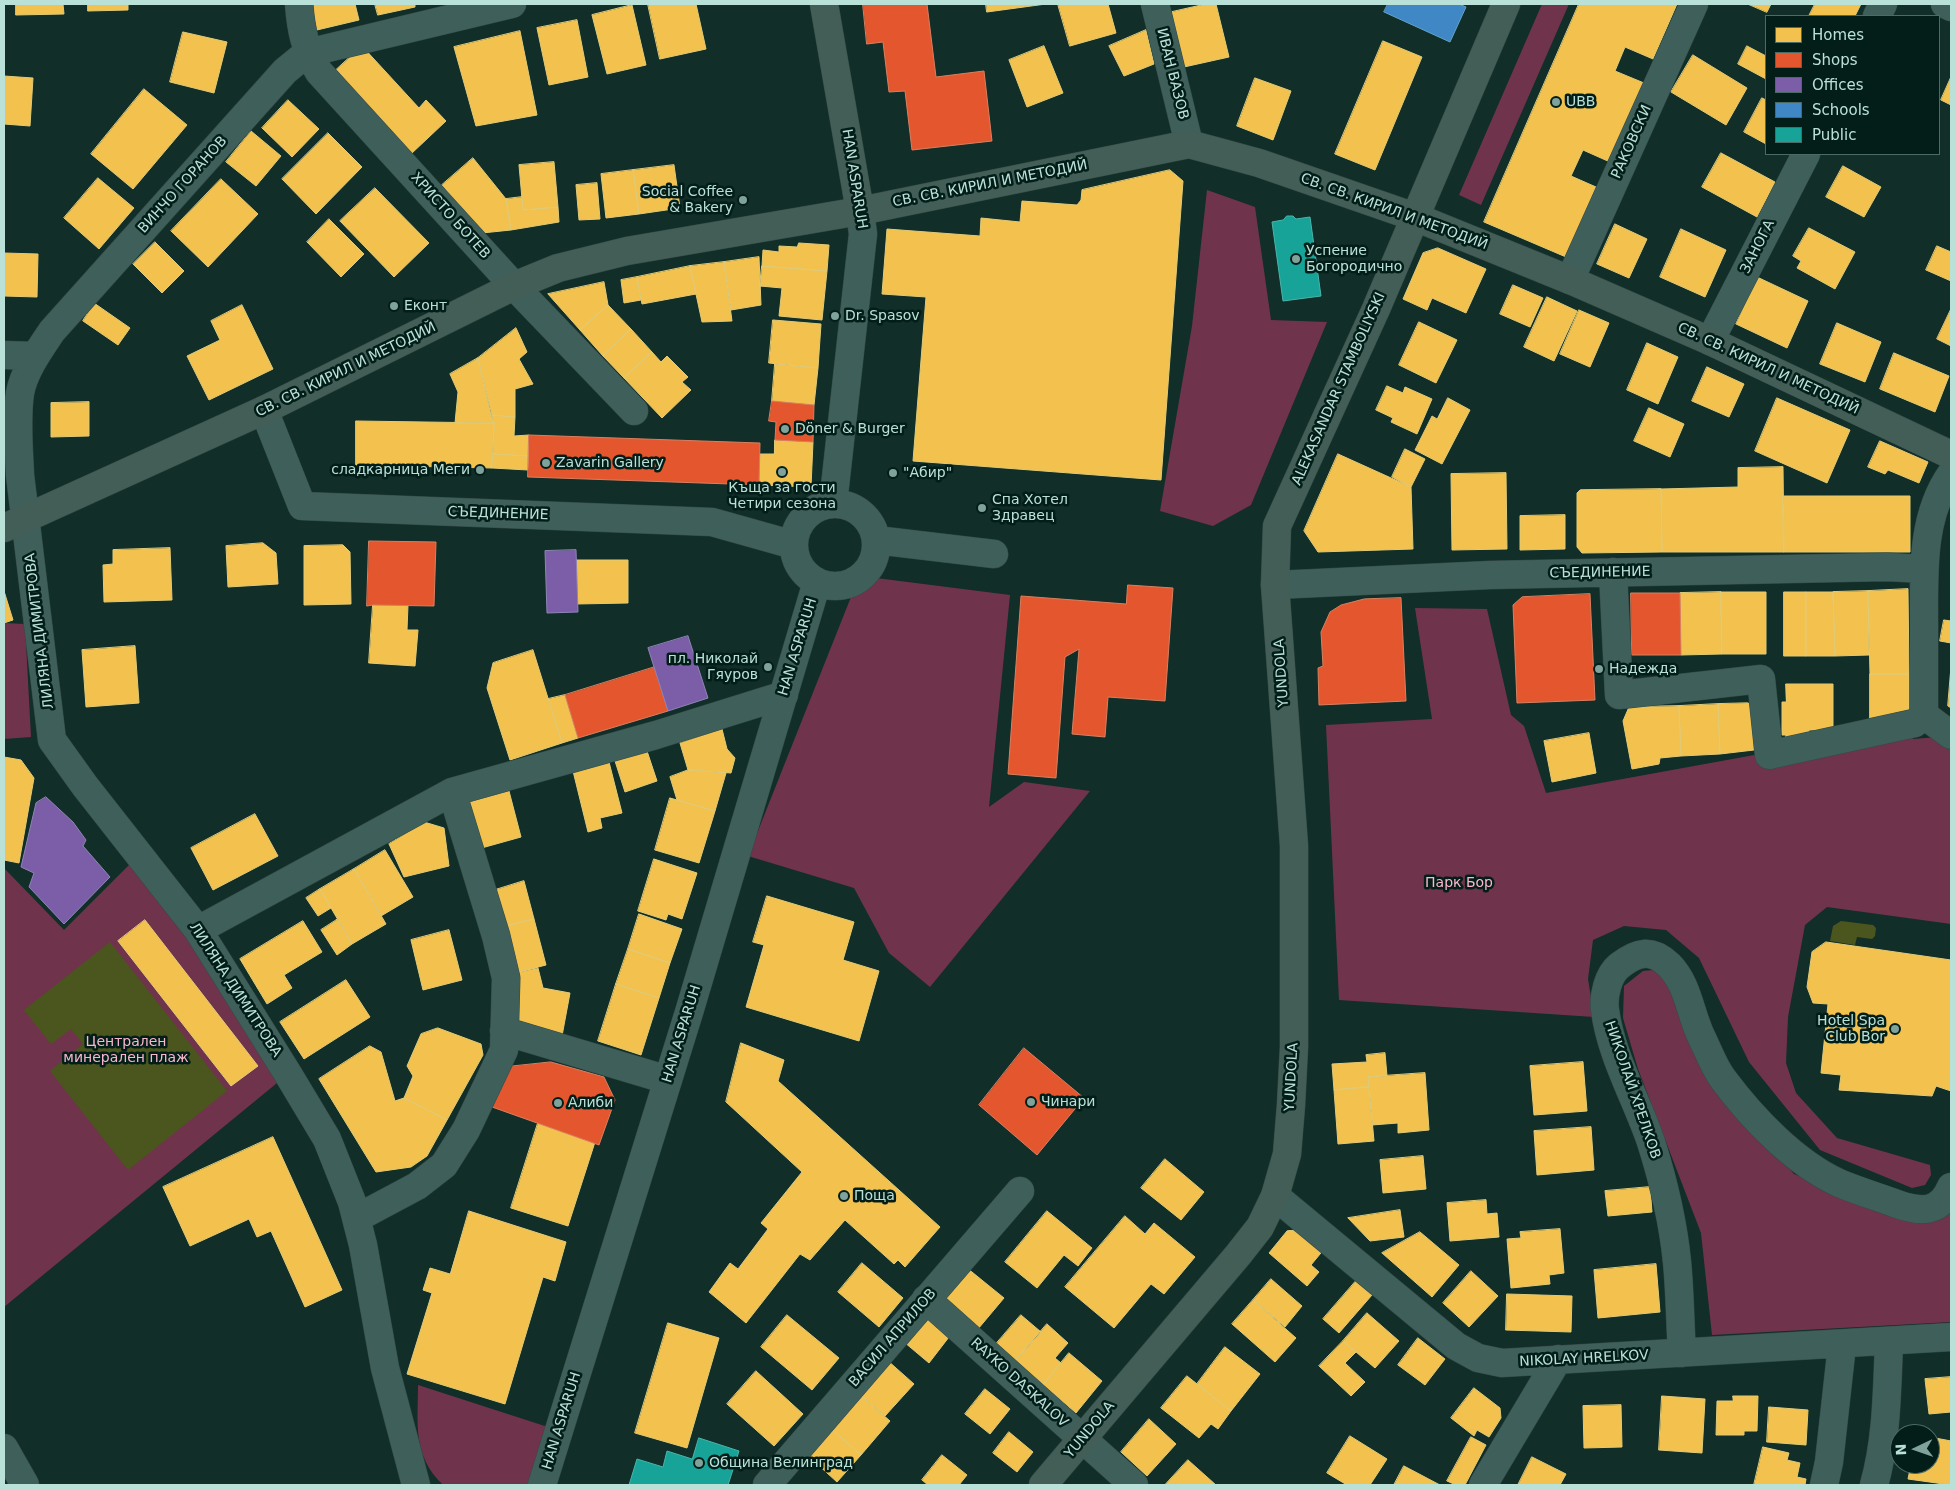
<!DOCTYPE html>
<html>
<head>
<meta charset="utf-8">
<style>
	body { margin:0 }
	#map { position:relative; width:1955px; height:1489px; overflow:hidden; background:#122e29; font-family:"DejaVu Sans",sans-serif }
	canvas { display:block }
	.frame { position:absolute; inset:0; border:5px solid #bae1d8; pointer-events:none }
	.legend { position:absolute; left:1765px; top:15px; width:175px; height:140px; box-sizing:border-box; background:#031d18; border:1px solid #4c6b65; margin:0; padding:6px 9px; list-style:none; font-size:15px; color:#bae1d8 }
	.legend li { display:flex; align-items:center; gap:10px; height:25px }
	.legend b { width:25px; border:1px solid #4c6b65 }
	.north { position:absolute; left:1890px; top:1424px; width:50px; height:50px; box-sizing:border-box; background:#031d18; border:1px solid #4c6b65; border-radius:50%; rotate:267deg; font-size:14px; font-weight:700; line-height:20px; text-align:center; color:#bae1d8 }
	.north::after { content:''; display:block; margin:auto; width:18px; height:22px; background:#7fa29b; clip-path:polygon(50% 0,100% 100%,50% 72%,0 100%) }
</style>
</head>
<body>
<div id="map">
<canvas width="1955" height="1489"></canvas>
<div class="frame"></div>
<ul class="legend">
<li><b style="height:14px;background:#f2c14e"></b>Homes</li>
<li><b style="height:14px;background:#e4572e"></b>Shops</li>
<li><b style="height:14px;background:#7b5ea7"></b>Offices</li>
<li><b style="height:14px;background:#3f88c5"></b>Schools</li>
<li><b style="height:14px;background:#17a398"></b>Public</li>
</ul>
<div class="north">N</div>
</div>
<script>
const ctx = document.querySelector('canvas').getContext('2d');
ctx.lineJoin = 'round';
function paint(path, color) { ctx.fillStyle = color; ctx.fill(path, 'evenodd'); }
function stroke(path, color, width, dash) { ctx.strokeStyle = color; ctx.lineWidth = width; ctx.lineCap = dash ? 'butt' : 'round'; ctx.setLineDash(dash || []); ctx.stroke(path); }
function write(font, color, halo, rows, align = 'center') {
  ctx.font = font + ' "DejaVu Sans",sans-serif'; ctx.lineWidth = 5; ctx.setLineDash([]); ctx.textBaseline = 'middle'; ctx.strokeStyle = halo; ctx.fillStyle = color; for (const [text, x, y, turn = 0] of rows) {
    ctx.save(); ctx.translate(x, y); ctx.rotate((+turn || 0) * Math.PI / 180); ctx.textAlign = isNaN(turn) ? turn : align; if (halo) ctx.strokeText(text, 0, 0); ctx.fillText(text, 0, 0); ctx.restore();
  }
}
paint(new Path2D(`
	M1542,4h27l-88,201 -22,-10z
	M1207,190l48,17 16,113 56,2 -76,183 -38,21 -53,-15 32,-185z
	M876,578l134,17 -21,212 35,-25 66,9 -160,196 -41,-34 -35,-65 -106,-32 103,-259z
	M1415,608l72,1 24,106 13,11 22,67 318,-58 46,-5 3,9 38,-3v188l-124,-17 -22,18 -17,92 -2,46 10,30 41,45 93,27 1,10 -6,10 -13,3 -92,-38 -71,-88 -50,-104 -33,-28 -42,-4 -31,14 -5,39 6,38 -255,-17 -13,-275 106,-6z
	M4,623l21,1 6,113 -27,2z
	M139,855l149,219 -284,233v-439l60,62z
	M1664,969l54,119 76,86 114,45 43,-15v118l-239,13 -11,-102 -63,-164 -15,-51 1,-32 19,-15z
	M418,1385l133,43 -18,57h-90c-31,-30 -25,-61 -25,-100z`), '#6f344b');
paint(new Path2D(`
	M1841,921l32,4 3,3 -1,8 -3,3 -15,-2 -2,8 -25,-4 3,-15z
	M110,942l117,149 -99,79 -78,-99 33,-27 -12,-15 -20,15 -27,-34z`), '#4a561d');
const homes = new Path2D(`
	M16,4h47l1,10 -48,1z
	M88,4h40v6l-40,1z
	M311,4h44l4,16 -42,10z
	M375,4h40v3l-37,8z
	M648,4h48l10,45 -46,10z
	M986,4h60l-59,8z
	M1058,4h50l8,29 -46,13z
	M1206,4h10l13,53 -45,10 -12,-55z
	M1579,4h98l-24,55 -28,-12 -10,24 29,12 -34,79 -27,-12 -12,26 25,11 -30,70 -82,-35z
	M1748,4h23l-4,8z
	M1815,4h46l-6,12h-46z
	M632,5l14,60 -39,9 -15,-59z
	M577,20l11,57 -39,8 -12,-57z
	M1146,30l8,34 -30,12 -15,-30z
	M520,31l17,84 -61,11 -22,-79z
	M183,32l44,10 -13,51 -44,-11z
	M1383,41l39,16 -47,113 -40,-16z
	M362,46l57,62 7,-8 20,21 -35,33 -76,-83z
	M1044,46l19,47 -36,14 -18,-47z
	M1747,46l19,10v23l-28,-15z
	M1693,55l54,33 -21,37 -55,-33z
	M4,76l29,2 -3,48 -26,-2z
	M1951,77v28l-10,-5z
	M1255,78l36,13 -18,49 -36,-14z
	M144,89l43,36 -54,64 -42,-35z
	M1762,98l4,2v44l-22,-12z
	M288,100l31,29 -27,28 -30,-29z
	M251,131l30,25 -25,30 -30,-24z
	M328,133l34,34 -46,47 -34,-35z
	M1721,153l54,29 -18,35 -55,-30z
	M473,158l33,41 5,31 -29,3 -40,-48z
	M554,162l4,45 -35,3 -4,-45z
	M674,165l6,43 -41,6 -6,-44z
	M1843,166l38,21 -17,30 -38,-20z
	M633,170l6,44 -33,4 -5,-44z
	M1170,170l13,11 -22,299 -248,-19 13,-164 -44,-3 5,-65 93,7 1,-18 39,4 2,-21 55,4 4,-5 1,-10z
	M98,178l36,30 -35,41 -35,-31z
	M221,179l37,35 -50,53 -37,-36z
	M597,183l3,36 -21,1 -3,-35z
	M375,188l54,55 -35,34 -54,-56z
	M522,197l1,13 35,-3 1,15 -48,8 -5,-31z
	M329,219l35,35 -23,23 -34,-35z
	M1615,224l32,15 -18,39 -32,-14z
	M1809,228l46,24 -20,37 -38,-21 4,-7 -8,-5z
	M1681,229l45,21 -21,47 -45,-20z
	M155,242l29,29 -22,22 -29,-29z
	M799,243l30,2 -2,26 -65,-5 1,-16 16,2v-6l18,1z
	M1937,246l14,6v29l-25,-11z
	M1438,248l48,21 -20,44 -34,-15 -5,12 -24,-11 20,-46z
	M4,253l34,1 -1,43 -33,-1z
	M759,257l2,48 -30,5 -7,-48z
	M724,262l8,59 -30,1 -12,-56z
	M690,266l6,28 -54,10 -5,-27z
	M762,266l65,5 -5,49 -43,-4 3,-28 -22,-2z
	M637,277l4,23 -17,3 -3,-23z
	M1757,277l51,24 -21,47 -51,-24z
	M604,282l4,23 -28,25 -32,-36z
	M1513,285l30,13 -13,29 -30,-13z
	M1547,297l30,14 -23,50 -30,-14z
	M94,303l36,25 -12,17 -35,-24z
	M242,305l31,64 -64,31 -22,-44 33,-16 -9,-19z
	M608,305l23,24 -28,27 -23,-26z
	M1951,309v37l-14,-7z
	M1579,310l30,13 -19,44 -30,-13z
	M773,320l48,4 -3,44 -49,-5z
	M1419,322l38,18 -21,43 -37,-18z
	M1837,323l44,19 -16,40 -45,-18z
	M516,328l11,24 -8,7 14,25 -18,5v28l-24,-2 -13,-57z
	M631,329l21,23 -28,26 -21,-22z
	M1647,343l31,14 -20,47 -31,-14z
	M652,352l9,10 6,-6 21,21 -6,5 9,8 -29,28 -38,-40z
	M1894,353l55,23 -14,36 -55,-23z
	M478,358l16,65h-39l3,-31 -8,-18z
	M775,364l43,4 -4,37 -42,-4z
	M1707,367l37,17 -15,33 -37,-16z
	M1387,386l16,7 2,-6 27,12 -15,35 -26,-12 2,-4 -17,-8z
	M1448,398l22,12 -28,54 -27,-14 17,-34 5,3z
	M1777,398l73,32 -23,53 -72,-32z
	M89,402v34l-38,1v-34z
	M1649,408l35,16 -14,33 -36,-16z
	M491,415l24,2 -1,19 15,-1v21l-36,-2 1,-31z
	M356,421l138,2 -2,45 -136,-3z
	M775,440l38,2 -2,45 -52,-2 1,-31h14z
	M1880,441l48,21 -9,21 -31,-13 -3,4 -17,-7z
	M1405,449l20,10 -14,28 -19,-10z
	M493,454l36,2 -1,14 -36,-2z
	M1338,454l73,33 2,62 -95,3 -14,-21z
	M1783,467l1,85h-122l-1,-63 77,-2v-19z
	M1506,473l1,76 -55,1 -1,-76z
	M1661,489l1,63 -80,1 -5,-6v-54l3,-3z
	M1783,496h127v56h-126z
	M1565,515v34l-45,1v-34z
	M263,543l13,10 2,31 -50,3 -2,-41z
	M343,545l7,7 1,52 -47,1v-59z
	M170,548l2,52 -68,2 -1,-37 10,-1v-14z
	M576,560h52v43l-51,1z
	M1908,589l1,85h-39l-2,-83z
	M4,591l9,29 -9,3z
	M1868,591l1,64 -34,1 -2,-64z
	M1721,592l1,62 -41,1 -1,-62z
	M1721,592h45v62h-44z
	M1784,592h22v64h-22z
	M1806,592h27l2,64h-29z
	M373,605h35l-1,25h11l-3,36 -46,-3z
	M1944,620l7,1v22l-11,-2z
	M135,646l4,57 -53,4 -4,-57z
	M533,650l29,93 -52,17 -23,-72 6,-25z
	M1951,667v41l-3,-2z
	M1870,674h39v48h-39z
	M1786,684h47v46h-24v11h-24l1,-6h-4v-33h4z
	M565,695l13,43 -16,5 -14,-44z
	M1748,703l5,3 1,44 -34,4 -2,-50z
	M1718,704l2,50 -39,2 -2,-50z
	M1679,706l2,50 -21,2 -1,6 -27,5 -9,-48 6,-14z
	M722,729l5,20 8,9 -4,15 -43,-3 -8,-27z
	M1589,733l7,40 -44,9 -8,-41z
	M647,751l10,30 -32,11 -10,-31z
	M4,757l17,3 13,18 -15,85 -15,-3z
	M609,762l13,51 -22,5 2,10 -14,4 -15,-61z
	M688,770l38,3 -11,38 -38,-11 -7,-23z
	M509,791l12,46 -43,12 -12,-46z
	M670,798l45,13 -16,52 -44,-13z
	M255,814l23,42 -65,34 -22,-42z
	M424,822l20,6 5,38 -45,11 -15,-33z
	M385,850l28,47 -32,19 -27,-47z
	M654,859l43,14 -15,46 -14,-5 -2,6 -28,-9z
	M354,869l32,55 -34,20 -32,-55z
	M524,881l10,38 -31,8 -11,-36z
	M320,889l11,19 -13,8 -12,-18z
	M767,896l87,26 -11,38 36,11 -20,70 -113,-34 18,-62 -11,-3z
	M639,914l43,15 -12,34 -42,-14z
	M338,919l14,25 -15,11 -16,-25z
	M534,919l12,46 -31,8 -12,-46z
	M145,920l113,146 -27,20 -113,-145z
	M303,921l19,31 -38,23 8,13 -25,16 -27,-45z
	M449,930l13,50 -39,10 -12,-50z
	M1826,942l125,18v131l-15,-5 -4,10 -93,-6 2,-15 -20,-2 7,-69 -15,-1 -6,-16 5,-35z
	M628,949l42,14 -11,35 -43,-14z
	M538,968l5,20 27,5 -8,43 -52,-10 5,-53z
	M346,980l24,37 -66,42 -24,-37z
	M616,984l43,14 -18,57 -43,-14z
	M438,1028l43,16 2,11 -36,65 -43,-22 9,-22 -6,-10 14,-32z
	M741,1043l43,17 -6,21 162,146 -35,40 -7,-7 -4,4 -49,-44 -35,40 -10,-6 -54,69 -37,-31 21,-29 8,6 30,-40 -7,-6 41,-51 -76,-70z
	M370,1046l11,6 14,49 9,-3 43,22 -20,36 -16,11 -35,5 -57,-93z
	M1385,1053l2,23 -19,1 1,10 -35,3 -2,-26 35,-2 -1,-7z
	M1583,1062l4,49 -53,4 -4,-49z
	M1425,1073l4,57 -31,3v-10l-26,2 -4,-48z
	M1369,1087l5,54 -36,3 -4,-54z
	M538,1123l57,19 -27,84 -57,-18z
	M1591,1127l3,43 -57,5 -3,-44z
	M273,1137l69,153 -37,17 -34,-76 -14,6 -8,-18 -59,27 -27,-59z
	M1423,1156l3,33 -43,4 -3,-33z
	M1165,1159l39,33 -23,28 -40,-32z
	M1650,1187l2,25 -44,4 -3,-25z
	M1486,1200l1,14 10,-1 2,24 -49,4 -3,-38z
	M1400,1210l4,27 -34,4 -22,-23z
	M469,1211l97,31 -11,39 -12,-4 -38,127 -98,-30 25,-81 -9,-3 7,-22 20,6z
	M1047,1211l45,37 -14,18 -14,-11 -27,33 -32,-26z
	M1125,1216l20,18 9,-11 41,34 -31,37 -13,-10 -37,44 -49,-41z
	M1560,1229l4,44 -15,2 1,9 -39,4 -4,-49 14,-1 -1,-6z
	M1305,1230l20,18 -14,17 8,7 -12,14 -38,-33 18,-22z
	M1420,1232l39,33 -27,32 -50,-44z
	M862,1263l41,35 -24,29 -41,-35z
	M1656,1264l4,48 -62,6 -4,-48z
	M967,1268l37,30 -26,31 -37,-31z
	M1471,1271l27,25 -29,31 -26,-24z
	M1271,1279l31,27 -17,21 -32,-27z
	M1356,1281l16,14 -33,38 -16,-14z
	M1507,1294l65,2 -1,36 -65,-2z
	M1253,1300l43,38 -21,24 -43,-38z
	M1367,1313l32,28 -24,27 -32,-27z
	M787,1315l52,43 -27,32 -51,-43z
	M1021,1315l20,17 -26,29 -19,-17z
	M924,1317l25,20 -20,26 -25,-21z
	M668,1323l51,15 -32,110 -52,-15z
	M1047,1324l21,19 -13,15 6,5 -18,22 -28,-24z
	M1418,1338l27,21 -20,26 -27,-20z
	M1343,1341l13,11 -11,11 20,19 -14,14 -32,-30z
	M1225,1347l35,27 -29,37 -34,-27z
	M1069,1353l33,28 -26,32 -33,-28z
	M887,1360l27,24 -29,32 -28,-24z
	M756,1371l47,43 -29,32 -47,-42z
	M1187,1376l44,35 -13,18 -7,-5 -12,14 -38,-30z
	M1951,1377v35l-22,2 -4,-35z
	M1474,1388l26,20 1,10 -12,19 -12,-7 -3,6 -23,-18z
	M985,1389l25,20 -20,25 -25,-20z
	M857,1392l33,29 -29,34 -33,-29z
	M1662,1396l43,3 -3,54 -43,-3z
	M1733,1396h25l-1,35h-13v4h-28l1,-34h16z
	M1621,1405l1,42 -38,1 -1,-42z
	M1769,1407l39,3 -2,35 -39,-3z
	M1149,1419l27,25 -29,32 -26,-24z
	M828,1426l33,29 -24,27 -33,-30z
	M1009,1432l24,20 -16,20 -24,-19z
	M1350,1436l37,23 -17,26h-23l-20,-12z
	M1471,1437l15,8 -21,40h-9l-9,-4z
	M1930,1437l21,4v44l-43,-6 3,-15h19z
	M1763,1447l26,6 -2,7 13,3 -3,14 9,2 -1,6h-51z
	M942,1455l25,20 -8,10h-31l-6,-5z
	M1532,1457l34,17 -6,11h-42z
	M1188,1460l28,25h-51z
	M1404,1466l36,19h-46z`);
paint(homes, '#f2c14e');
stroke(homes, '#e1cb77', 1);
const shops = new Path2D(`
	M863,4h64l9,73 48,-6 8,70 -80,9 -7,-59 -16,1 -6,-50 -16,2z
	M772,401l42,4 -1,37 -38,-2 1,-18 -7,-1z
	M529,435l231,8 -1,42 -231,-8z
	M369,541l67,1 -2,64 -61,-1 -6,1z
	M1128,585l45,3 -8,113 -57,-4 -3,40 -33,-3 7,-85 -14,8 -9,121 -48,-4 13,-178 105,8z
	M1631,593h49l1,62h-49z
	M1590,594l5,106 -78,3 -4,-98 9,-8z
	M1401,598l5,103 -87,4 -1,-37 5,-2 -2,-34 9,-20 11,-7 23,-6z
	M655,667l13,44 -90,27 -13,-43z
	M1024,1048l60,50 -47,57 -58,-50z
	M551,1062l53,15 11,23 -16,45 -107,-38 14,-40z`);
paint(shops, '#e4572e');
stroke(shops, '#d78061', 1);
const offices = new Path2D(`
	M576,550l2,62 -31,1 -2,-62z
	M688,636l20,62 -40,13 -20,-63z
	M46,797l27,25 13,18 -3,6 27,31 -46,47 -35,-37 5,-14 -13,-6 15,-64z`);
paint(offices, '#7b5ea7');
stroke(offices, '#8e85b6', 1);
const schools = new Path2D(`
	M1388,4h71l7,3 -16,35 -66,-30z`);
paint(schools, '#3f88c5');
stroke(schools, '#64a3cb', 1);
const public = new Path2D(`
	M1287,216h6l3,3 14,-2 11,79 -38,5 -11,-79 11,-2z
	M699,1438l40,13 -11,34h-99l8,-26 26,8 4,-16 25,8z`);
paint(public, '#17a398');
stroke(public, '#48b6ab', 1);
const street = new Path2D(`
	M299,4c2,27 6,45 20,68l195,214 120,125
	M1155,4l34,140
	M1945,4l6,3
	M1877,16l6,-12
	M1570,280l124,-276
	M1710,341l96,-187
	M4,355l31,1
	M264,410l38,96 410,16 82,23
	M1951,474c-30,43 -27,98 -27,149 0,31 0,62 0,92l27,20
	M833,504l30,-270 -3,-23
	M794 545a41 41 0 1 1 82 0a41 41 0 1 1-82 0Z
	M876,540l118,14
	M1613,572l6,123 142,-16 8,76 146,-32 9,-8
	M1275,585l215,-10 397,-8 37,2
	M452,792l204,-57 128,-40
	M198,930l254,-138 44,144 10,42 -2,72 -38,80 -22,35 -27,21 -60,32
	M504,1031l164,49
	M1275,1196l181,150 22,12 24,5 449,-26
	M926,1299l208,186
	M1682,1353c-2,-30 -2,-61 -5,-91 -4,-41 -14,-82 -26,-120 -15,-44 -40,-86 -46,-132 -2,-14 3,-35 14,-44 18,-14 32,-18 50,-1 19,19 21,48 32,71 7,14 13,31 22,43 29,39 72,84 116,104 19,8 39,14 58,21 23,8 43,10 54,-17
	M4,1448l21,37
	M416,1485l-31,-117 -22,-123 -11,-43 -25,-63 -39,-65 -90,-144 -113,-144 -33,-46 -32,-265c-1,-26 -4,-55 0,-82 4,-22 20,-44 32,-62l233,-260 22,-18 205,-49
	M542,1485l148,-476 127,-427
	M767,1485l253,-294
	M1483,1485l75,-126
	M1824,1485l5,-23 13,-117
	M1874,1485c13,-46 13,-96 15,-143`);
const secondary = new Path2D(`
	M824,4l36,207
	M4,528l260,-118 250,-124 44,-18 69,-17 233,-40 329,-67 70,19 156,54 155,63 140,61 241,114
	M1043,1485l195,-230 22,-28 15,-31 12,-42 4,-49 3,-58v-201l-19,-261 2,-59 99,-217 130,-305`);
stroke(street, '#344a46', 29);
stroke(secondary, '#344a46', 29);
stroke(street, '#3f5f5a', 28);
stroke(secondary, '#435e56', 28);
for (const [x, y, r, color] of [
	[1556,102,5,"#7fa29b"],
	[743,200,5,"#7fa29b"],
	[1296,259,5,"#7fa29b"],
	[394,306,5,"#7fa29b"],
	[835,316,5,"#7fa29b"],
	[785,429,5,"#7fa29b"],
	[546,463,5,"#7fa29b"],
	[480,470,5,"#7fa29b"],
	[782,472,5,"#7fa29b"],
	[893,473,5,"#7fa29b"],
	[982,508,5,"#7fa29b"],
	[768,667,5,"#7fa29b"],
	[1599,669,5,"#7fa29b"],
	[1895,1029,5,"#7fa29b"],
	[1031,1102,5,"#7fa29b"],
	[558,1103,5,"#7fa29b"],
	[844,1196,5,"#7fa29b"],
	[699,1463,5,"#7fa29b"]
]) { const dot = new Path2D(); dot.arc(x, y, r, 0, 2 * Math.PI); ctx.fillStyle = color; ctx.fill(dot); stroke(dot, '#031d18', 2); }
write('14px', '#bae1d8', '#031d18', [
	["ИВАН ВАЗОВ",1172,74,76],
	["РАКОВСКИ",1632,142,-66],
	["HAN ASPARUH",854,179,81],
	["СВ. СВ. КИРИЛ И МЕТОДИЙ",990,184,-11],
	["ВИНЧО ГОРАНОВ",183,185,-48],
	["СВ. СВ. КИРИЛ И МЕТОДИЙ",1394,212,20],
	["ХРИСТО БОТЕВ",450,216,48],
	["ЗАНОГА",1758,247,-63],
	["СВ. СВ. КИРИЛ И МЕТОДИЙ",1768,369,25],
	["СВ. СВ. КИРИЛ И МЕТОДИЙ",346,370,-26],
	["ALEKASANDAR STAMBOLIYSKI",1339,389,-66],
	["СЪЕДИНЕНИЕ",498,514,2],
	["СЪЕДИНЕНИЕ",1600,573,-1],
	["ЛИЛЯНА ДИМИТРОВА",40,631,-97],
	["HAN ASPARUH",798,647,-73],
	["YUNDOLA",1282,673,-94],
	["ЛИЛЯНА ДИМИТРОВА",235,990,57],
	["HAN ASPARUH",682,1034,-73],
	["YUNDOLA",1292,1077,-87],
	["НИКОЛАЙ ХРЕЛКОВ",1632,1090,71],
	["ВАСИЛ АПРИЛОВ",893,1338,-49],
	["NIKOLAY HRELKOV",1584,1359,-3],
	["RAYKO DASKALOV",1019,1383,42],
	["HAN ASPARUH",562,1421,-73],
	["YUNDOLA",1090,1430,-50]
]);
write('14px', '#bae1d8', '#031d18', [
	["UBB",1566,102],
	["Social Coffee",733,192,"right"],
	["& Bakery",733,208,"right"],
	["Успение",1306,251],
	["Богородично",1306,267],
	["Еконт",404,306],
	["Dr. Spasov",845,316],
	["Döner & Burger",795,429],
	["Zavarin Gallery",556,463],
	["сладкарница Меги",470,470,"right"],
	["\"Абир\"",903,473],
	["Къща за гости",782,488,"center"],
	["Четири сезона",782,504,"center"],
	["Спа Хотел",992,500],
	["Здравец",992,516],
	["пл. Николай",758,659,"right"],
	["Гяуров",758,675,"right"],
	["Надежда",1609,669],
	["Hotel Spa",1885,1021,"right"],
	["Club Bor",1885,1037,"right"],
	["Чинари",1041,1102],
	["Алиби",568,1103],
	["Поща",854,1196],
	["Община Велинград",709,1463]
], 'left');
write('14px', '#fbb8cd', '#031d18', [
	["Парк Бор",1459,883],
	["Централен",126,1042],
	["минерален плаж",126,1058]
]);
</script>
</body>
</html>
